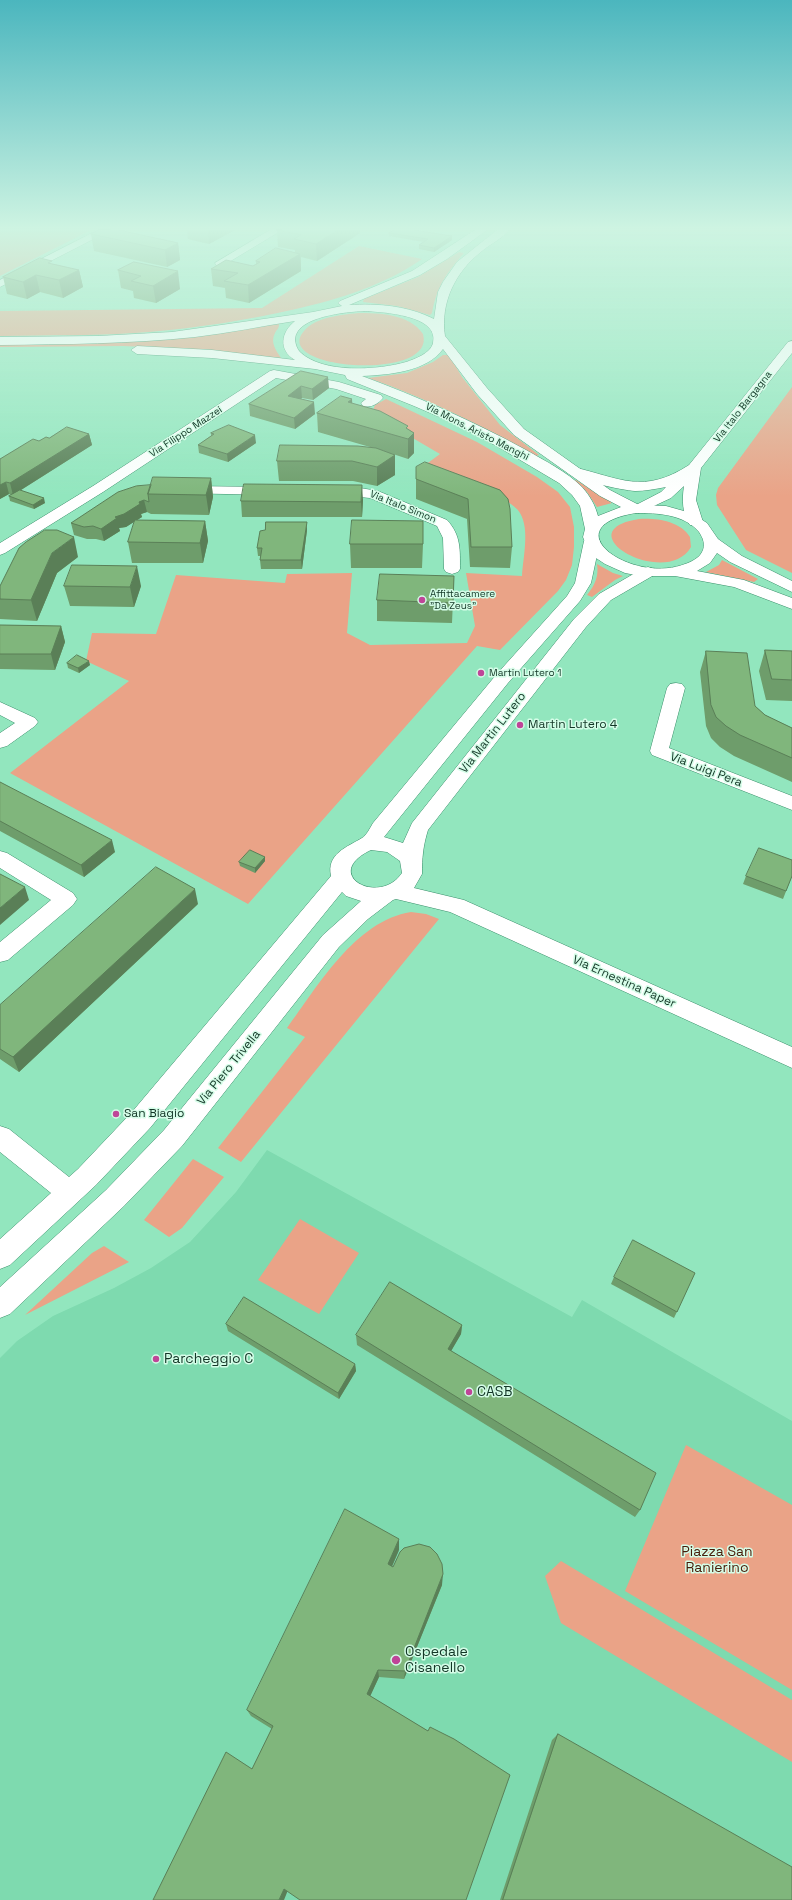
<!DOCTYPE html>
<html>
<head>
<meta charset="utf-8">
<style>
	body { margin:0 }
	canvas { display:block; background:#92e6be }
</style>
</head>
<body>
<canvas width="792" height="1900"></canvas>
<script>
const ctx = document.querySelector('canvas').getContext('2d');
ctx.lineJoin = 'round';
function paint(path, color) { ctx.fillStyle = color; ctx.fill(path, 'evenodd'); }
function stroke(path, color, width, dash) { ctx.strokeStyle = color; ctx.lineWidth = width; ctx.lineCap = dash ? 'butt' : 'round'; ctx.setLineDash(dash || []); ctx.stroke(path); }
function write(font, color, halo, rows, align = 'center') {
  ctx.font = font + ' "Space Grotesk",sans-serif'; ctx.lineWidth = 3; ctx.setLineDash([]); ctx.textBaseline = 'middle'; ctx.strokeStyle = halo; ctx.fillStyle = color; for (const [text, x, y, turn = 0] of rows) {
    ctx.save(); ctx.translate(x, y); ctx.rotate((+turn || 0) * Math.PI / 180); ctx.textAlign = isNaN(turn) ? turn : align; if (halo) ctx.strokeText(text, 0, 0); ctx.fillText(text, 0, 0); ctx.restore();
  }
}
paint(new Path2D(`
	M267,1150l305,167 10,-17 210,121v479h-792v-542l17,-17 36,-25 61,-28 37,-20 39,-26 46,-50z`), '#7edaaf');
paint(new Path2D(`
	M0,230h91l-91,46z
	M359,246l63,13c-37,26 -83,40 -126,50 -49,11 -98,19 -147,23 -49,4 -100,3 -149,4v-25l262,-3z
	M459,252l5,1c-18,21 -27,33 -32,60l-2,2 -33,-9 -34,-4 1,-3 54,-22z
	M358,313c21,0 52,1 65,21 14,48 -153,36 -119,-3 12,-14 36,-16 54,-18z
	M279,324c0,5 -2,5 -4,9 -5,10 1,17 6,25l-109,-10 -49,-2 -123,1v-3l80,-1z
	M443,355h6l13,22 38,48 39,30 -3,1c-54,-30 -109,-58 -168,-78l39,-5 26,-11z
	M792,387v186l-46,-23 -29,-45 -1,-10 2,-7z
	M386,399l91,43 60,35 21,15 12,15 4,20v20l-2,18 -6,15 -8,11 -58,59 -23,-4 -229,258 -238,-131 119,-92 -43,-20 6,-28 64,1 20,-59 109,8 2,-9 65,-1 -5,60 23,12 97,-2 8,-17 -9,-53 56,3c1,-19 8,-46 -2,-63 -9,-18 -79,-37 -99,-45l19,-14 -53,-31 -17,-5 5,-13z
	M576,480l36,23 -15,4 -10,-15 -13,-11z
	M639,519c18,-1 41,2 51,18l1,10c-25,43 -128,-16 -52,-28z
	M722,560l36,19 -4,3 -48,-10 13,-7z
	M597,564l16,9 10,3 -8,4 -23,17 -5,-2c8,-10 12,-19 10,-31z
	M411,912l15,2 13,5 -198,243 -23,-14 87,-111 -18,-9c31,-42 68,-107 124,-116z
	M193,1159l31,18 -42,51 -13,9 -25,-17z
	M300,1219l59,34 -40,61 -61,-34z
	M104,1246l25,16 -104,53 67,-62z
	M686,1445l106,60v185l-167,-99z
	M561,1561l231,139v62l-231,-139 -16,-47z`), '#eaa387');
const minor = new Path2D(`
	M98,230h13l-111,57v-7z
	M270,230h12l-58,35h-8l-1,-2z
	M274,370l65,12 42,13 2,3c-5,6 -12,10 -20,8l-2,-3 5,-4 -30,-10 -60,-11 -173,114 -98,61 -5,2v-12l93,-57 177,-115z
	M183,486l90,1 5,1 2,3 -2,3 -5,1 -95,-2 -2,-3 2,-3z
	M333,487l27,1 18,3 69,29c14,15 13,30 13,49l-2,3 -6,2 -6,-2 -2,-3 -1,-31 -6,-12 -67,-28 -42,-4 -2,-3 2,-3z
	M592,536l5,2 3,3 -9,42 -11,18 -72,82 -124,154 19,6 9,-20 162,-204 25,-25 43,-25 6,-2 6,2 2,3 -2,3 -43,25 -25,27 -158,203c-5,16 -6,28 -6,44l-8,14 50,12 328,147v21l-342,-156 -54,-13 -3,1 -25,19 -29,28 -157,199 -58,60 -114,108 -10,4v-31l106,-97 58,-60 159,-195 38,-34 -15,-5 -4,-4 -192,236 -54,57 -86,80 -10,4v-30l51,-46 -51,-41v-26l9,3 60,48 9,-8 54,-57 199,-236c-5,-22 16,-29 31,-38 4,-2 8,-10 11,-15l123,-148 71,-79 8,-13 9,-42 3,-3zM371,850l16,2 13,9 2,12c-23,34 -82,1 -31,-23z
	M676,683l6,1 3,4 -16,60 123,48v14l-140,-55 -2,-4 17,-63 3,-4z
	M0,702l35,16 3,4 -3,4 -28,20 -7,2v-15l15,-10 -15,-8z
	M0,851l7,2 66,40 4,6 -4,6 -65,55 -8,2v-20l51,-42 -51,-32z`);
const tertiary = new Path2D(`
	M792,341v12l-91,115 -5,32 7,22 -3,3h-10c-8,-11 -8,-26 -6,-39l-13,12 -32,15 -5,-1 -2,-3 2,-3 27,-14 5,-5c-11,2 -21,4 -31,4 -13,-1 -63,-11 -69,-20l2,-3 5,-1c47,11 70,28 116,-2l99,-123z`);
const secondary = new Path2D(`
	M475,230h12l-40,29 -27,16 -71,30c28,-2 60,1 85,14l4,-27 5,-10 14,-20 40,-32h12c-6,8 -19,14 -27,21 -26,20 -42,51 -37,85l42,52 37,41 86,61 29,15 27,1 25,7 16,10 11,16 24,17 50,25v11l-62,-30 -13,-9 -7,10 -13,8 47,9 48,18v11l-58,-22 -59,-11h-34l-16,-3 -20,-9 -9,-6 -10,-13 -3,-8 2,-8 -5,-23 -8,-11 -13,-12 -59,-35 -42,-23 -44,-19 -67,-27 -2,-4 -30,-6 -103,-11 -75,-4 -6,-4 6,-4 75,4 83,10c-17,-10 -14,-28 0,-39 -33,5 -66,12 -100,16 -65,7 -130,7 -195,8v-8l98,-1 74,-4 141,-20 29,-6 -4,-3 2,-2 72,-30zM364,311c18,1 76,4 69,32 -2,10 -18,16 -27,19 -27,8 -83,12 -106,-10 -3,-3 -5,-9 -5,-13 2,-23 52,-27 69,-28zM443,349l34,45 37,41 86,61 21,11 -23,9c-3,-11 -8,-20 -16,-29 -16,-16 -37,-26 -56,-37 -53,-29 -108,-53 -164,-74 25,-1 65,-4 81,-27zM636,513c21,0 48,1 63,19 4,6 7,13 3,20 -3,6 -11,10 -17,12 -53,21 -135,-37 -49,-51z`);
stroke(minor, '#398e6a', 1);
stroke(tertiary, '#398e6a', 1);
stroke(secondary, '#398e6a', 1);
paint(minor, '#fff');
paint(tertiary, '#fff');
paint(secondary, '#fff');
paint(new Path2D(`
	M99,230h27l-2,1 54,12 2,17 -13,7 -73,-16 -3,-17z
	M187,230h48l-26,14 -21,-5z
	M277,230l83,3 -43,28 -16,-4v14l-52,32 -23,-5 -1,-10 -12,-2 -2,-17 42,-3 3,-2v-3l39,-8v-3l-17,-3z
	M389,233l63,7 -18,12 -15,-3v-4l5,-3 -35,-6z
	M134,262l46,27 -24,14 -22,-5 -1,-7 -12,-3 -3,-18z
	M53,264l26,6 4,17 -20,11 -23,-6 -13,7 -20,-5 -4,-17z
	M301,371l28,17 -16,12 -11,-2 -1,1 14,15 -20,15 -45,-13 -1,-12z
	M352,404l56,25 6,4v20l-6,6 -18,-6 5,2v20l-18,11 -24,-5h-74l-2,-20 93,-14 -52,-15 -1,-19z
	M211,433l45,10 -28,19 -29,-9 -1,-8 13,-9z
	M89,434l3,11 -71,45 24,13 -11,6 -24,-8 -1,-5 3,-1 -3,-1 -9,5v-40l39,-18 10,-3z
	M416,467l84,23 12,57 -2,21 -40,-1 -3,-48 -51,-20z
	M211,478l2,19 -4,18 -58,-1 -4,-2 -6,2 1,3 -5,3 68,1 3,20 -5,22h-71l-4,-21 7,-21 -9,6 -7,1 1,3 -16,10 -8,-2h-9l-13,-4 -3,-12 80,-38z
	M363,500l-1,17h-120l-1,-16z
	M307,530l-5,39h-41l-1,-9 1,-4h-3l-1,-8z
	M350,544h73l-1,24h-71z
	M78,557l-21,16 -20,48 -37,-2v-33z
	M454,576l-2,47 -75,-2v-21z
	M64,586h77l-7,21 -64,-1z
	M0,625l61,1 4,16 -10,28 -55,-1z
	M765,650l27,1v50l-26,-1 -7,-29z
	M706,651l49,55 10,9 27,13v54l-58,-26 -14,-9 -9,-9 -5,-12 -6,-54z
	M67,663l23,2 -11,8 -11,-5z
	M0,782l115,70 -31,25 -84,-46z
	M265,857v4l-10,12 -15,-7 -1,-4z
	M746,876h46l-9,23 -40,-15z
	M198,904l-179,168 -19,-13v-54z
	M695,1273l-21,45 -63,-34 3,-7z
	M226,1324l129,40 1,7 -17,28 -111,-68z
	M462,1325l-1,9 -10,17 189,159 -5,7 -278,-172 -1,-10z
	M399,1550l-7,17 50,18 -38,94 -25,-2 -9,19 58,35 26,8 -167,152 -35,-122 20,-40 -21,-13 -4,-6z
	M558,1734l234,166h-292l52,-160z`), '#6e9d6b');
paint(new Path2D(`
	M208,230h27l-26,14z
	M338,230h22v3l-43,28 -1,-17z
	M452,236v4l-18,12v-4z
	M178,243l2,17 -13,7 -2,-17z
	M300,254l1,17 -52,32 -1,-18z
	M79,270l4,17 -20,11 -4,-18z
	M178,271l2,18 -24,14 -3,-17z
	M36,275l4,17 -13,7 -4,-17z
	M328,377l1,11 -16,12 -1,-11z
	M301,386l1,12 -13,9 -1,-11z
	M352,399l1,19 -5,-16z
	M314,402l1,12 -20,15 -1,-11z
	M414,433v20l-6,6v-20z
	M89,434l3,11 -79,50 -3,-12z
	M255,435l1,8 -28,19 -1,-8z
	M395,455v20l-18,11v-19z
	M211,478l2,19 -4,18 -3,-20z
	M6,482l3,12 -9,5v-14z
	M362,485l1,15 -1,17 -1,-15z
	M44,498l1,5 -11,6 -1,-4z
	M144,500l3,12 -6,2 1,3 -16,10 -7,1 1,3 -16,10 -3,-12 14,-12 24,-15z
	M205,521l3,20 -5,22 -3,-20z
	M307,522v8l-5,39 -1,-9z
	M74,537l4,20 -21,16 -20,48 -6,-21 21,-47z
	M137,566l4,20 -7,21 -4,-20z
	M61,626l4,16 -10,28 -4,-16z
	M89,661l1,4 -11,8 -1,-5z
	M112,840l3,12 -31,25 -3,-12z
	M265,857v4l-10,12v-5z
	M25,887l4,13 -29,25v-17z
	M195,889l3,15 -179,168 -6,-15z
	M462,1325l-1,9 -14,24 1,-9z
	M355,1364l1,7 -17,28 -1,-6z
	M399,1539v11l-11,25v-11z
	M443,1574l-1,11 -38,94 1,-8z
	M378,1670l1,7 -11,24 -1,-7z
	M284,1889l4,1 -4,10h-5z`), '#5a7f57');
const building = new Path2D(`
	M99,230h20l59,13 -13,7 -74,-16z
	M277,230h61l-22,14 -22,-5 7,-4z
	M394,230h20l38,6 -18,12 -15,-3 9,-6 -39,-6z
	M276,248l24,6 -52,31 -24,-4 14,-8 -27,-4 15,-9 27,6 7,-4 -4,-1z
	M40,258l12,3 -4,2 31,7 -20,10 -23,-5 -13,7 -20,-5z
	M134,262l44,9 -25,15 -22,-5 10,-5 -23,-6z
	M301,371l27,6 -16,12 -11,-3 -13,10 26,6 -20,16 -45,-14z
	M341,396l11,3 -4,3 32,9 28,15 -2,2 8,5 -6,6 -91,-26z
	M229,425l26,10 -28,19 -29,-9 16,-11 -3,-1z
	M67,427l22,7 -79,49 -4,-1 -6,3v-26l33,-20 6,2 7,-4 3,1z
	M280,445l78,1 18,2 19,7 -18,12 -25,-6h-75z
	M425,462l75,28 8,9 2,10 2,38h-41l-3,-48 -52,-20v-12z
	M153,477l58,1 -5,17 -58,-1z
	M244,484l118,1 -1,17 -120,-1z
	M151,485l-3,9 1,8 -5,-2 -5,2 1,2 -16,10 -9,3 2,1 -16,11 -8,-3 -9,1 -13,-4 47,-31 18,-6z
	M20,490l24,8 -11,7 -24,-9z
	M135,520l70,1 -5,22 -72,-1z
	M352,520l71,1v23h-73z
	M266,522h41l-6,38h-41l2,-12h-5l3,-17 5,-1z
	M45,530h12l17,7 -22,16 -21,47 -31,-1v-13l19,-38 7,-6z
	M72,565l65,1 -7,21 -66,-1z
	M380,574l74,2 -1,27 -76,-3z
	M0,625l61,1 -10,28h-51z
	M765,650l27,1v29l-20,-1z
	M706,651l41,2 8,53 10,9 27,13v30l-52,-23 -14,-9 -10,-9 -5,-12z
	M77,655l12,6 -11,7 -11,-5z
	M0,782l112,58 -31,25 -81,-44z
	M759,848l33,12v16l-6,15 -40,-15z
	M250,850l15,7 -10,11 -16,-6z
	M156,867l39,22 -182,168 -13,-8v-44z
	M0,874l25,13 -25,21z
	M633,1240l62,33 -18,39 -63,-35z
	M390,1282l72,43 -14,24 208,124 -16,37 -284,-175z
	M244,1297l111,67 -17,29 -112,-69z
	M345,1509l54,30 -11,25 5,3 7,-15 4,-4 15,-4 11,3 7,7 5,10 1,10 -38,97 -27,-1 -11,24 61,37 2,-4 24,12 56,36 -44,125h-166l-16,-11 -5,11h-126l73,-148 26,17 21,-43 -26,-16z
	M558,1734l234,133v33h-289z`);
paint(building, '#80b67c');
stroke(building, '#5a7f57', 1);
const sky = ctx.createLinearGradient(0, 0, 0, 496);
sky.addColorStop(0, '#4bb6be');
sky.addColorStop(0.46, '#cef4e2');
sky.addColorStop(1, '#cef4e200');
ctx.fillStyle = sky;
ctx.fillRect(0, 0, 792, 496);
for (const [x, y, r, color] of [
	[422,600,4,"#bf4598"],
	[481,673,4,"#bf4598"],
	[520,725,4,"#bf4598"],
	[116,1114,4,"#bf4598"],
	[156,1359,4,"#bf4598"],
	[469,1392,4,"#bf4598"],
	[396,1660,5,"#bf4598"]
]) { const dot = new Path2D(); dot.arc(x, y, r, 0, 2 * Math.PI); ctx.fillStyle = color; ctx.fill(dot); stroke(dot, '#d5fde8', 1.5); }
write('10px', '#123626', '#d5fde8', [
	["Via Italo Bargagna",743,407,-52],
	["Via Filippo Mazzei",186,432,-33],
	["Via Mons. Aristo Manghi",477,432,27],
	["Via Italo Simon",403,507,22]
]);
write('10px', '#123626', '#d5fde8', [
	["Affittacamere",430,594],
	["\"Da Zeus\"",430,606],
	["Martin Lutero 1",489,673]
], 'left');
write('12px', '#123626', '#d5fde8', [
	["Martin Lutero 4",528,725],
	["San Biagio",124,1114]
], 'left');
write('12px', '#123626', '#d5fde8', [
	["Via Martin Lutero",493,733,-52],
	["Via Luigi Pera",706,770,21],
	["Via Ernestina Paper",624,982,24],
	["Via Piero Trivella",229,1068,-51]
]);
write('14px', '#123626', '#d5fde8', [
	["Parcheggio C",164,1359],
	["CASB",477,1392],
	["Ospedale",405,1652],
	["Cisanello",405,1668]
], 'left');
write('14px', '#471c09', '#d5fde8', [
	["Piazza San",717,1552],
	["Ranierino",717,1568]
]);
</script>
</body>
</html>
